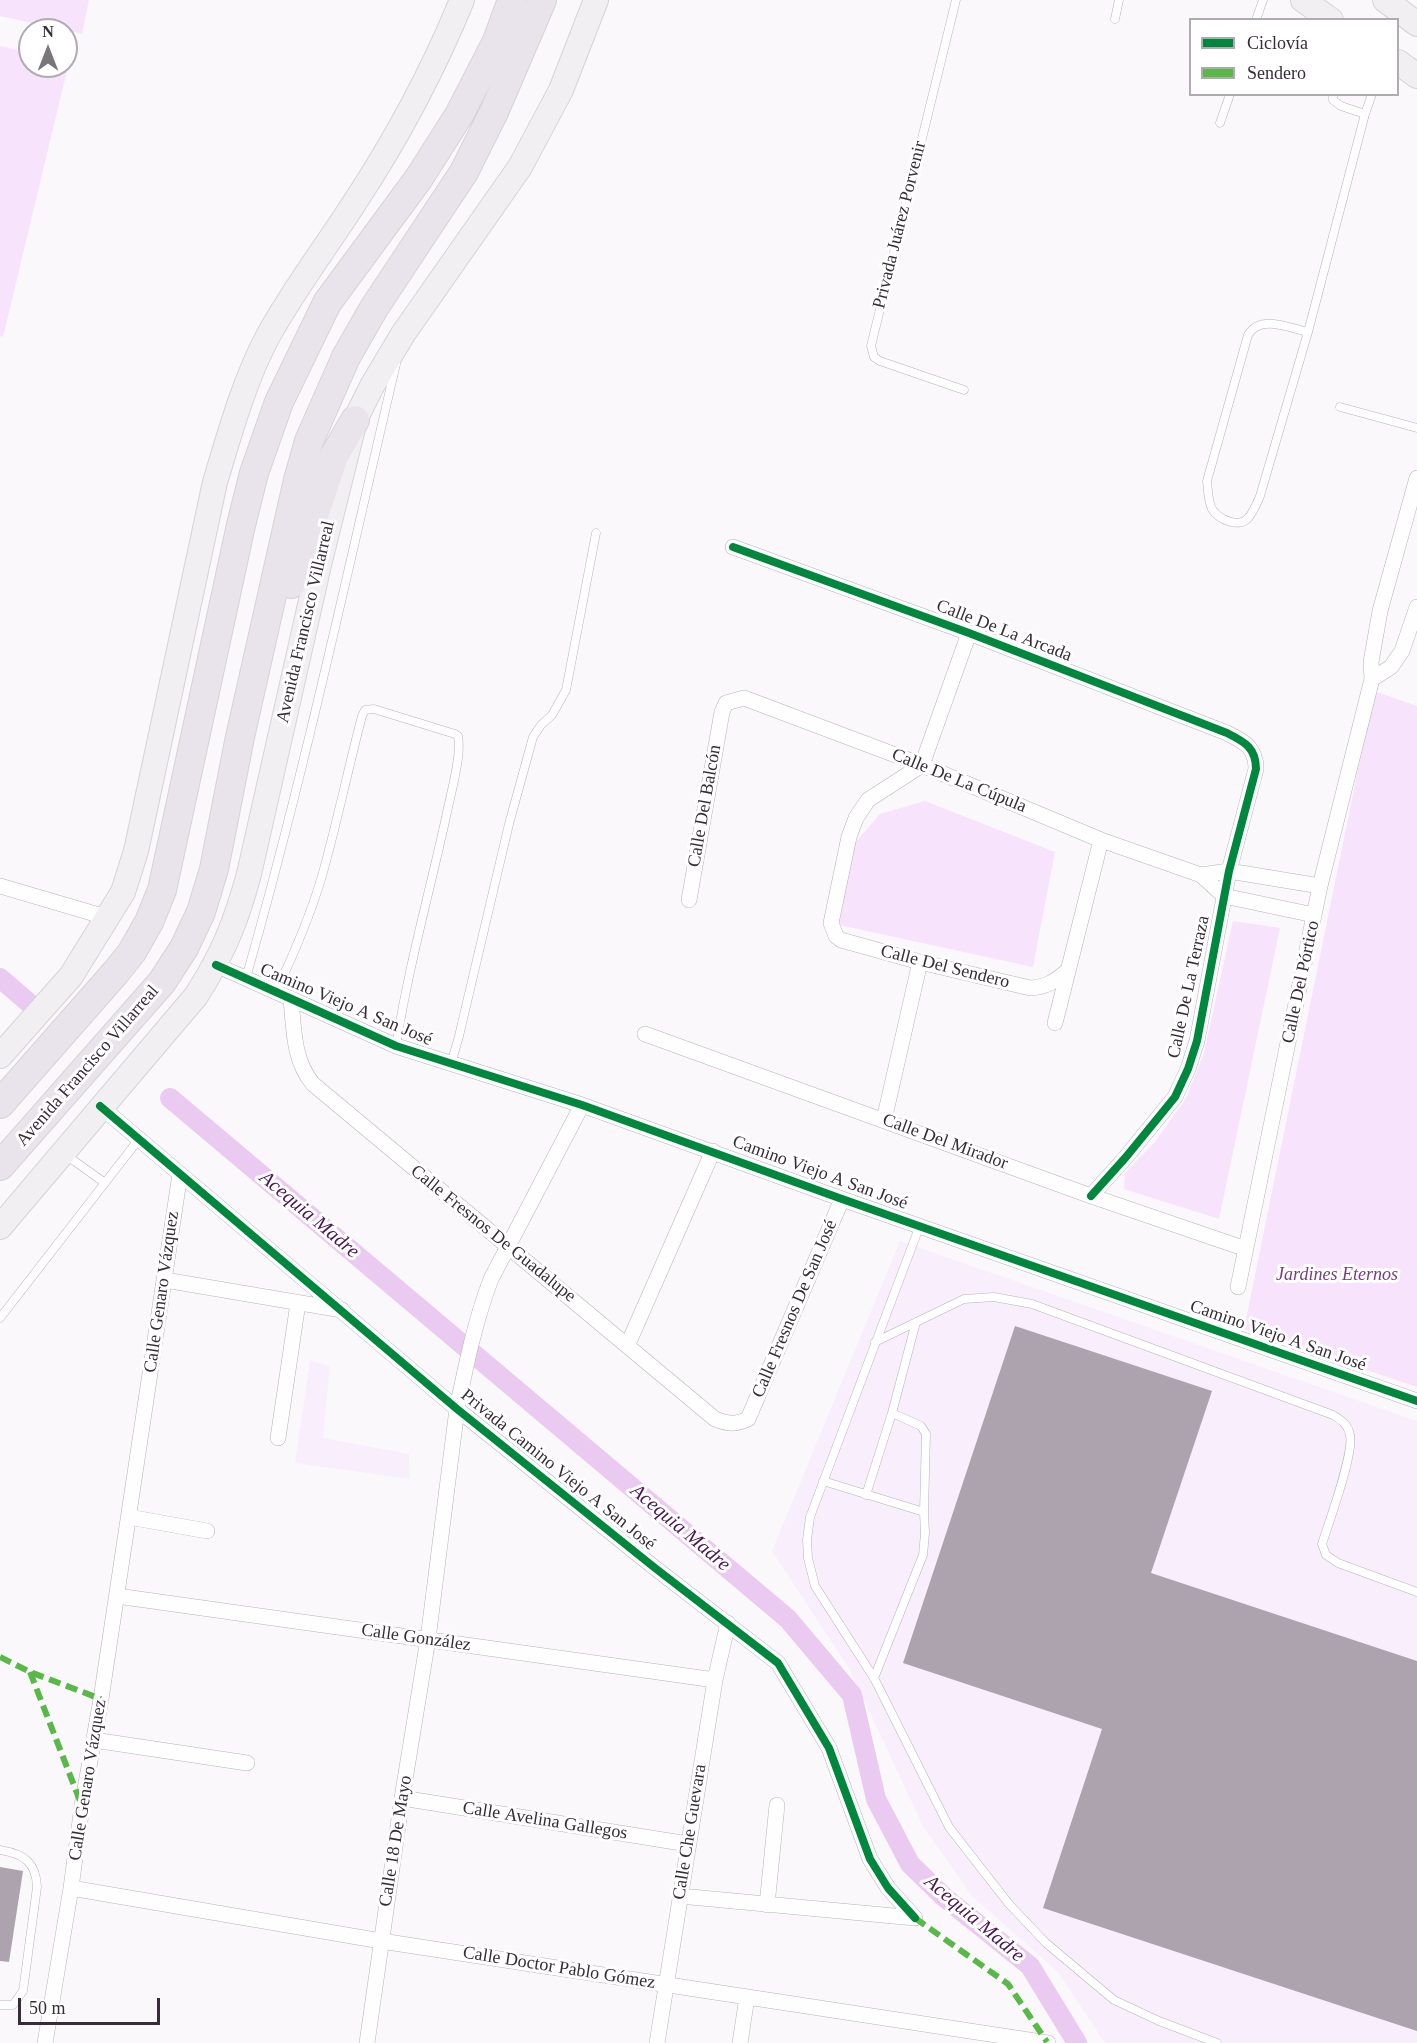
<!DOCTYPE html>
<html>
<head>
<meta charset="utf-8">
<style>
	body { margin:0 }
	#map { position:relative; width:1417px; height:2043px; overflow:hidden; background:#fbf8fc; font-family:"Times New Roman",serif }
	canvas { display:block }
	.legend { position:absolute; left:1189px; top:18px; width:210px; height:78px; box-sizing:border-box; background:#fff; border:2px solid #afabb0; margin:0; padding:8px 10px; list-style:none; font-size:18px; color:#372d39 }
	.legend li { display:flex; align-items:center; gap:12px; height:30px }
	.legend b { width:30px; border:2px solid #afabb0 }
	.north { position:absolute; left:18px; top:18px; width:60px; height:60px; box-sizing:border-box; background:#fff; border:2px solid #afabb0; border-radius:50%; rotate:0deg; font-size:16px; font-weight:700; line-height:24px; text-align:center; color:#372d39 }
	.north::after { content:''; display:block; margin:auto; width:21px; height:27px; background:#7c747d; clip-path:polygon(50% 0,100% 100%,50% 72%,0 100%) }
	.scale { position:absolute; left:18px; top:1998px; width:142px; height:27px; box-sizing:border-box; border:3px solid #372d39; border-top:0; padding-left:8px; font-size:18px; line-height:21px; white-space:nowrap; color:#372d39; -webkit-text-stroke:4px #fff; paint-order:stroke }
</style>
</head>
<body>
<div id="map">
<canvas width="1417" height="2043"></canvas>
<ul class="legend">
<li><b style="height:8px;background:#00873e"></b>Ciclovía</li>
<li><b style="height:8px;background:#58b947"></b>Sendero</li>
</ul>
<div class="north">N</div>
<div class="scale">50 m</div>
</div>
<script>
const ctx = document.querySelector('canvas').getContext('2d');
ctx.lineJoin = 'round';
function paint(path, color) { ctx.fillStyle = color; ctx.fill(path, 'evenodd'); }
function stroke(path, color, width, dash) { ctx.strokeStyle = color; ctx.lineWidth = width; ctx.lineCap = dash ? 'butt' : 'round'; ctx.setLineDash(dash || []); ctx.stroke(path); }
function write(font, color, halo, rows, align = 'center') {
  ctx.font = font + ' "Times New Roman",serif'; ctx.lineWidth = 6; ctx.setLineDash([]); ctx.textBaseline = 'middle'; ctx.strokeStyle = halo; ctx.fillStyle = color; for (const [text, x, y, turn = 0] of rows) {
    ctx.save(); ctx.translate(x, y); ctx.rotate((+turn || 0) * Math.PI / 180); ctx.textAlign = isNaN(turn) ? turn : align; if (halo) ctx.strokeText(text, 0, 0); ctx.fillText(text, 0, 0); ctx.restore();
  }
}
paint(new Path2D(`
	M900,1241l517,180v622h-312l-47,-71 -87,-77 -48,-69 -73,-156 -78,-119z
	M310,1361l20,5 -7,72 86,16 1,25 -115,-16z`), '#f9eefc');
paint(new Path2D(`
	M0,0h89l-7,34 -82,-18z
	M0,46l30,7v13h36v-5l3,1 -66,275 -3,-1z
	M1374,691l43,15v681l-173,-58z
	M925,801l130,51 -22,115 -194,-42 15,-81 26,-30z
	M1233,921l47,7 -61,291 -95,-30 1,-16 30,-31 31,-44 18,-45z`), '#f7e3fb');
stroke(new Path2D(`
	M0,978l36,31
	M170,1098l618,521 64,76 24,104 34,65 34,33 86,69 47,77`), '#eacaf0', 20);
paint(new Path2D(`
	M1015,1326l197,65 -61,182 266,88v370l-374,-123 59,-179 -199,-66z
	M0,1867l23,4 -14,91 -9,-1z`), '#aca3ae');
const lane = new Path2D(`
	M956,0l-85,346 3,11 6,4 84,29
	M1115,19l4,-19
	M1256,20l7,-20
	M1333,94v6l8,6 24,8 7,-20
	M1220,123l10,-29
	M1308,332c-19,-4 -48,-18 -60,3l-41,146c1,9 1,20 5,28 7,11 28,20 37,8 5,-6 8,-14 11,-21l48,-164 57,-218
	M1340,407l77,21
	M246,978c58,-203 102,-409 150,-614
	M276,991c18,-37 34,-75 46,-115 15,-53 26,-107 40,-160l3,-6 9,-1 81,25 3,2c4,20 -8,60 -12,81 -17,77 -38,152 -50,229
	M451,1064l8,-28 50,-212 24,-87 8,-12 11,-10 14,-25 30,-157
	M66,1155l39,28
	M920,1225l-110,292 -3,23 1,18 7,28 59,92 75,149 24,31 36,46 37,39 68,57 45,21 58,22
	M0,1318l139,-179
	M875,1342l89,-43 30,-2 38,7 301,111c8,5 15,9 17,20 4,19 -21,87 -28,109l4,11 12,8 79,29
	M892,1413l24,-91
	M823,1481l101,31
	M866,1495l26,-82 29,13 5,8 -2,78 1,21 -2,22 -49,123
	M0,1850c24,4 36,12 37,37l-14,104 -10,14h-13`);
const street = new Path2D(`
	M733,547l236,86 258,100c18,9 29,15 29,36l-27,102 -32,170 -9,28 -13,28 -49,60 -35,39
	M969,633l-47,132 -54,35 -12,18 -7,19 -18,86 5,13 5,4 79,22 110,26c16,-1 24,-6 36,-16
	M1372,679l19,-12 11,-16 15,-44
	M1201,875l28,-4 91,15
	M0,886l109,32
	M689,900l33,-188 4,-9 18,-5 178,67 179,75 100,35 23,21 90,19
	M216,965l180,81 186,59 260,94 575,202
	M291,999c3,30 2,61 22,85l402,335c13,5 20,6 33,0l94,-220
	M1055,1023l46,-183
	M645,1034l446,162 155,53
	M100,1106l357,303 198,159 123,95 51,85 41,111 18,29 27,30
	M884,1120l36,-158
	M165,1280l177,30
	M1238,1287l82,-401 52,-207 -1,-17 9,-51 37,-133
	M628,1344l85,-193
	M278,1438l20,-135
	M129,1517l78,14
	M117,1596l598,84
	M94,1740l153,23
	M402,1798l286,46
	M71,1888l310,53 667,102
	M680,1896l235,22
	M767,1905l10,-100
	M45,2043l26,-155 11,-82 19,-107 79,-525
	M367,2043l35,-245 26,-159 29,-230c9,-44 18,-88 34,-130l91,-174
	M657,2043l58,-363 13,-57
	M740,2043l7,-46`);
const primary = new Path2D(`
	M1303,0l28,20
	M1385,0l32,24
	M1398,62l19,14
	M0,1056l71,-80 52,-84 13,-41 79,-369c15,-49 29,-101 53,-146 26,-47 58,-89 87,-134 42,-64 78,-131 107,-202
	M0,1227l196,-231c27,-42 40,-74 53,-122l70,-309 36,-145 17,-34 31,-52 117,-167 41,-77 35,-90`);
const highway = new Path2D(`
	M291,584l43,-128 21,-36
	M0,1104l116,-132 16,-20 17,-30 13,-32 79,-365 13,-52 25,-71 48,-99 92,-125 40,-63 38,-74 15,-41
	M0,1166l162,-184 22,-34 17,-36 13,-43 26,-132 58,-257 11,-39 37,-84 28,-49 90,-136 30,-60 48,-112`);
stroke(lane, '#b8b3b9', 9);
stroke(street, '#b8b3b9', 16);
stroke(primary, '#d5d3d7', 26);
stroke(highway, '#d5d3d7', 30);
stroke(lane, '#fefeff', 8);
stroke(street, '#fefeff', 15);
stroke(primary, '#f2eff3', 24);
stroke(highway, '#e9e4eb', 28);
stroke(new Path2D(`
	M0,1657l30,15 71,27
	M30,1672l52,134
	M915,1918l93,66 39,58`), '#58b947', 6, [12, 6]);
stroke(new Path2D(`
	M733,547l236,86 258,100c18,9 29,15 29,36l-27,102 -32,170 -9,28 -13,28 -49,60 -35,39
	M216,965l180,81 186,59 260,94 575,202
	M100,1106l357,303 198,159 123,95 51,85 41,111 18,29 27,30`), '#00873e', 8);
write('18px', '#372d39', '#fff', [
	["Privada Juárez Porvenir",900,225,-76],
	["Avenida Francisco Villarreal",306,622,-77],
	["Calle De La Arcada",1004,631,21],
	["Calle De La Cúpula",959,781,22],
	["Calle Del Balcón",705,806,-80],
	["Calle Del Sendero",945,967,14],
	["Calle Del Pórtico",1301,982,-78],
	["Calle De La Terraza",1189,987,-78],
	["Camino Viejo A San José",346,1005,23],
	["Avenida Francisco Villarreal",88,1066,-49],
	["Calle Del Mirador",945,1142,20],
	["Camino Viejo A San José",820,1173,20],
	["Calle Fresnos De Guadalupe",493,1234,39],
	["Calle Genaro Vázquez",162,1292,-82],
	["Calle Fresnos De San José",795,1309,-67],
	["Camino Viejo A San José",1278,1336,19],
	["Privada Camino Viejo A San José",558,1470,39],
	["Calle González",416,1638,8],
	["Calle Genaro Vázquez",88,1780,-81],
	["Calle Avelina Gallegos",545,1821,9],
	["Calle Che Guevara",690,1832,-81],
	["Calle 18 De Mayo",396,1841,-81],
	["Calle Doctor Pablo Gómez",559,1968,9]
]);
write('italic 18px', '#733f7e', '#fff', [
	["Jardines Eternos",1337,1275]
]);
write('italic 20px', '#4a1755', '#fff', [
	["Acequia Madre",309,1215,40],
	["Acequia Madre",680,1528,40],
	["Acequia Madre",974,1919,40]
]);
</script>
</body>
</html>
